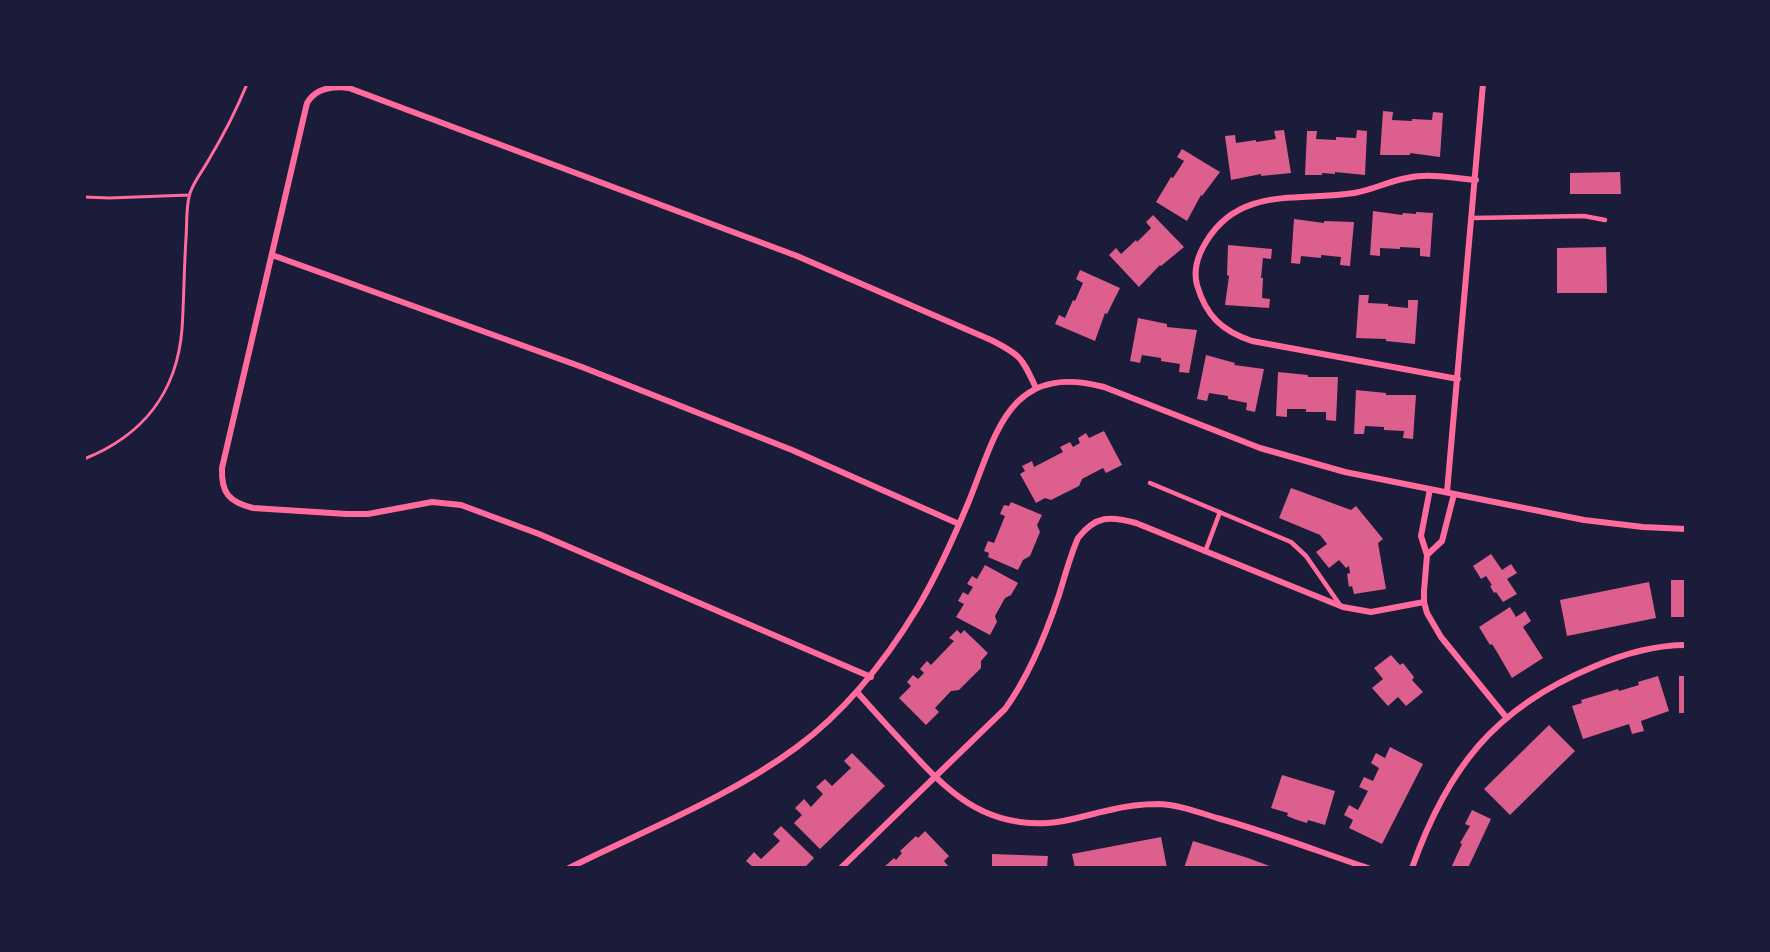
<!DOCTYPE html>
<html>
<head>
<meta charset="utf-8">
<style>
	body { margin:0 }
	#map { position:relative; width:1770px; height:952px; overflow:hidden; background:#1b1b3a; font-family:Montserrat,sans-serif }
	canvas { display:block }
	.frame { position:absolute; inset:0; border:86px solid #1b1b3a; pointer-events:none }
</style>
</head>
<body>
<div id="map">
<canvas width="1770" height="952"></canvas>
<div class="frame"></div>
</div>
<script>
const ctx = document.querySelector('canvas').getContext('2d');
ctx.lineJoin = 'round';
function paint(path, color) { ctx.fillStyle = color; ctx.fill(path, 'evenodd'); }
function stroke(path, color, width, dash) { ctx.strokeStyle = color; ctx.lineWidth = width; ctx.lineCap = dash ? 'butt' : 'round'; ctx.setLineDash(dash || []); ctx.stroke(path); }
paint(new Path2D(`
	M1383,111l10,1 -1,8 20,1v-2l20,1 1,-8 10,1 -3,44 -30,-4v2h-30z
	M1284,130l7,43 -30,3v-2l-30,6 -6,-44 10,-1 1,8 20,-3v2l20,-3 -2,-8z
	M1357,130l10,1 -2,44 -30,-3v2l-13,-1v2h-17l2,-44h10l-1,8 20,1v-3l20,1z
	M1182,149l38,23 -18,24 -1,-1 -14,26 -31,-19 15,-25 2,1 11,-17 -7,-4z
	M1620,172l1,22h-51v-21z
	M1373,211l29,4 1,-2 13,1v-2l17,1 -3,44 -10,-1v-8l-20,-1v2l-20,-1v8l-10,-1z
	M1153,215l31,32 -23,19 -1,-1 -21,22 -30,-32 7,-7 5,6 15,-14 1,2 14,-14 -5,-6z
	M1294,219l30,4v-2l30,1 -4,44 -10,-1 1,-8 -20,-2v3l-20,-2 -1,8 -9,-1z
	M1228,245l44,4 -1,10 -8,-1 -2,20h2l-1,20 8,1 -1,9 -44,-3 4,-29 -2,-1z
	M1606,247l1,46h-50v-45z
	M1080,270l40,18 -13,26 -2,-1 -10,28 -40,-17 4,-9 6,3 8,-18 2,1 8,-18 -7,-4z
	M1359,295h10l-1,8 20,1v2l20,2v-8h10l-3,44 -29,-3v-2l-30,-1z
	M1138,318l29,6v3l30,3 -8,43 -10,-1 1,-8 -19,-3v-3l-19,-3 -2,8 -10,-2z
	M1206,355l29,8 -1,2 30,4 -9,43 -9,-2 1,-7 -19,-4v-3l-19,-3 -2,8 -10,-2z
	M1278,372l30,3v2h30l-2,44 -10,-1v-8h-20v-3h-19v8l-11,-1z
	M1356,390l30,3v2h30l-3,44 -10,-1 1,-7 -20,-1v-3l-19,-1 -1,8h-10z
	M1104,431l18,34 -16,8 -3,-5 -21,11 -3,7 -28,14 -6,-2 -9,5 -16,-29 5,-3 -3,-5 10,-5 2,6 29,-15 -3,-5 10,-5 3,5 7,-4 -2,-5 8,-5 3,5z
	M1291,488l60,22 5,-4 27,33 -5,4 8,46 -32,5 -2,-8 -3,1 -2,-13 3,-1 -1,-7 -3,2 -7,-8 -10,8 -13,-16 11,-8 -7,-9 -41,-17z
	M1011,502l31,13 -5,10 3,7 -10,24 -7,4 -5,10 -30,-13 1,-4 -5,-2 4,-10 6,2 11,-27 -5,-2 4,-9 5,1z
	M1491,554l11,16 9,-6 6,9 -10,6 10,15 -14,8 -7,-10 -2,1 -4,-7 2,-1 -6,-9 -5,3 -8,-13z
	M985,565l33,18 -7,12 -6,3 -10,18 2,6 -7,13 -34,-18 8,-13 -6,-3 5,-9 5,3 5,-8 -6,-3 5,-8 5,3z
	M1671,580h15v37h-15z
	M1649,582l7,36 -89,18 -7,-36z
	M1510,607l6,10 9,-6 6,10 -8,6 20,31 -31,20 -15,-26 -5,-8 -2,1 -11,-18z
	M957,630l4,4 3,-4 24,23 -7,8v7l-22,22 -8,1 -16,17 4,4 -13,13 -27,-27 12,-12 -4,-4 6,-7 5,4 6,-6 -4,-4 7,-8 4,4 23,-24 -5,-3z
	M1391,655l9,10 3,-2 11,14 -2,3 11,12 -17,14 -8,-9 -10,9 -16,-18 11,-9 -9,-11z
	M1658,676l11,35 -28,10 3,10 -12,3 -3,-10 -46,15 -11,-33 10,-3 -1,-3 37,-11 1,2 20,-6 -1,-3z
	M1679,676h7v37h-7z
	M1549,725l26,26 -65,64 -26,-26z
	M1390,747l33,17 -41,80 -33,-16 4,-8 -9,-5 5,-10 9,5 10,-19 -9,-4 5,-10 9,4 6,-13 -8,-5 5,-10 9,5z
	M852,753l33,33 -65,63 -26,-26 8,-8 -7,-7 9,-9 7,8 12,-13 -7,-7 9,-8 7,7 19,-18 -7,-7z
	M1282,775l53,16 -10,34 -17,-5 -1,3 -10,-3 -10,-4 1,-3 -17,-5z
	M1472,810l19,9 -23,49h-17l11,-24 -2,-1 10,-17 -5,-2z
	M781,826l33,32 -10,10h-50l-8,-7 8,-9 7,7 19,-18 -7,-7z
	M925,831l24,25 -5,5 6,7h-67l11,-10 2,2 6,-7 -2,-2 16,-15 2,2z
	M1161,837l6,31h-92l-3,-14z
	M1193,841l55,17 27,10h-91z
	M992,854l56,2 -1,12h-55z`), '#dd5f8e');
stroke(new Path2D(`
	M84,197l25,1 80,-3
	M84,459c58,-23 93,-66 98,-130 2,-30 2,-61 4,-91 1,-13 0,-28 3,-41 2,-12 13,-25 19,-36 15,-25 28,-50 39,-77`), '#ff6b9d', 3);
stroke(new Path2D(`
	M1472,218l112,-2 21,4
	M1150,483l141,59 15,14 34,49
	M1205,552l15,-40`), '#ff6b9d', 4.5);
stroke(new Path2D(`
	M272,255l310,112 210,83 167,74
	M1458,379l-206,-38c-30,-10 -46,-25 -55,-56 -4,-15 1,-30 9,-43 34,-57 94,-40 148,-49 19,-3 35,-12 53,-15 22,-5 47,0 69,2
	M1430,489l-9,47 6,19 -3,36v11l3,11 14,24 65,80
	M1447,492l36,-408
	M1427,555l15,-14 12,-47
	M871,677l-332,-143 -78,-29 -29,-3 -64,12h-21l-94,-6c-24,-6 -32,-15 -31,-40l85,-365c9,-15 26,-17 42,-15l448,168 194,84c30,15 31,18 45,48
	M857,692c16,18 32,36 49,54 40,44 76,81 142,77 21,-1 41,-9 62,-13 16,-4 33,-6 49,-6 20,1 39,8 58,14 51,14 100,33 151,50
	M569,868c76,-38 159,-70 228,-121 50,-37 89,-87 121,-140 20,-34 36,-70 51,-106 28,-70 41,-139 135,-114l156,61 85,24 239,48 59,7 43,2
	M841,868l164,-159c24,-33 41,-75 54,-114 6,-19 11,-39 19,-57 18,-23 32,-22 58,-15l207,84 28,5 53,-10
	M1412,868c35,-99 82,-160 181,-201 30,-13 60,-22 93,-22`), '#ff6b9d', 6);
</script>
</body>
</html>
